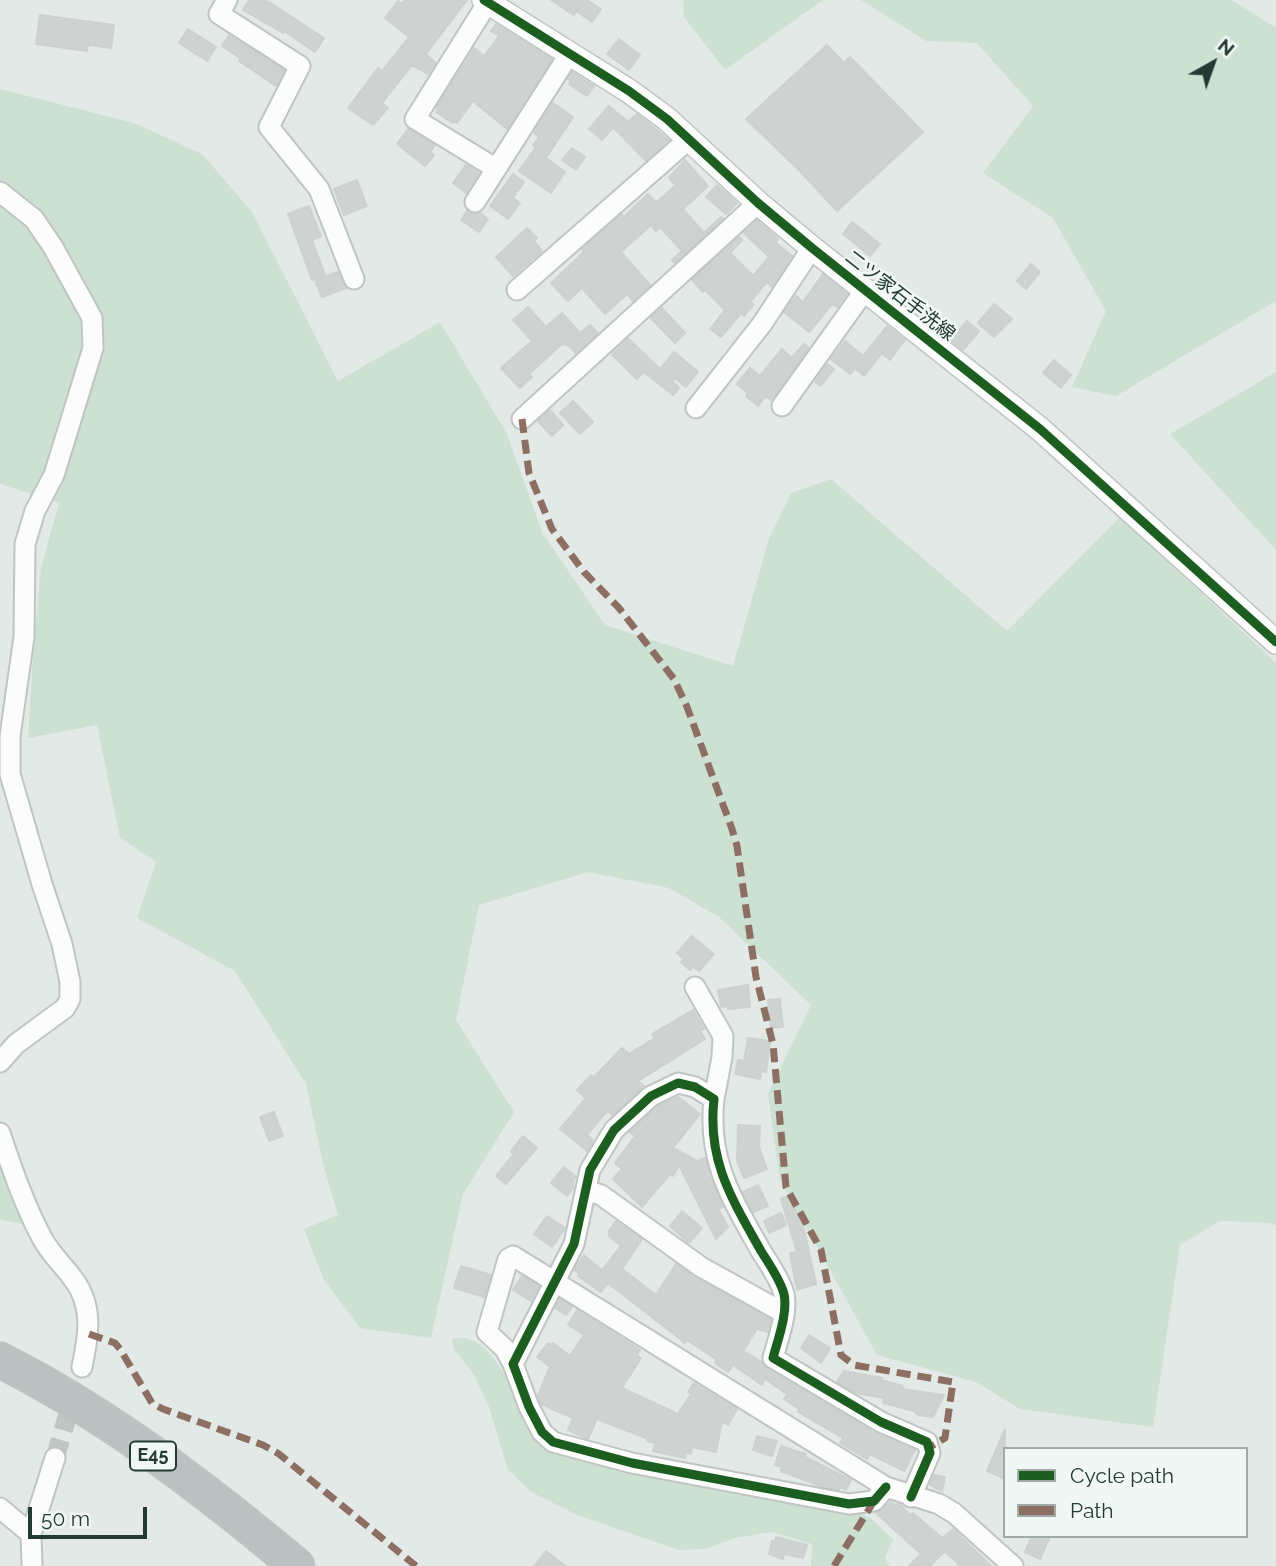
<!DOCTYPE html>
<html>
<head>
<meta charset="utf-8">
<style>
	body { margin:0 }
	#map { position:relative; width:1276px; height:1566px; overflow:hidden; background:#e3e9e6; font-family:Raleway,sans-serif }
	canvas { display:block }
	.legend { position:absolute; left:1003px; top:1447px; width:245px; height:91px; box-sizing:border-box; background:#f1f7f4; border:2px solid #9faba7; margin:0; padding:9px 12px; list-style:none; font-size:21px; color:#233a34 }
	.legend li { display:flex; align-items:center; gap:14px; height:35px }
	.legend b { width:35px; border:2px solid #9faba7 }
	.north { position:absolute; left:1178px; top:28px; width:70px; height:70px; -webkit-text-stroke:5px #f1f7f4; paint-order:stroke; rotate:40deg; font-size:19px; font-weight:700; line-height:28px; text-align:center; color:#233a34 }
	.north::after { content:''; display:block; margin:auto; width:24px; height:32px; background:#233a34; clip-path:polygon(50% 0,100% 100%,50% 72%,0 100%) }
	.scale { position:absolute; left:28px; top:1507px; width:119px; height:32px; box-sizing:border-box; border:4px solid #233a34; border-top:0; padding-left:9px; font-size:21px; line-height:24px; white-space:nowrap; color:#233a34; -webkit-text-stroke:5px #f1f7f4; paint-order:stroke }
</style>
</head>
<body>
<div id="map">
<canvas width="1276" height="1566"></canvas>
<ul class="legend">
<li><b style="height:9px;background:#1b5e20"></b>Cycle path</li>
<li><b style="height:9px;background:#8d6e63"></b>Path</li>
</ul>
<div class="north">N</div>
<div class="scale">50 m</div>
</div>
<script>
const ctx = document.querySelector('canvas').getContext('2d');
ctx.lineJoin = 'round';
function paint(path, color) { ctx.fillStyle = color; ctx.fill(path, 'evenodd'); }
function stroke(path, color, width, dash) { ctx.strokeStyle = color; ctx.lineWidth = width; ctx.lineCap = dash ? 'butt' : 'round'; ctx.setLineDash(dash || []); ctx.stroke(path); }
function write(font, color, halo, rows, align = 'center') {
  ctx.font = font + ' Raleway,"Noto Sans JP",sans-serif'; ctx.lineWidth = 5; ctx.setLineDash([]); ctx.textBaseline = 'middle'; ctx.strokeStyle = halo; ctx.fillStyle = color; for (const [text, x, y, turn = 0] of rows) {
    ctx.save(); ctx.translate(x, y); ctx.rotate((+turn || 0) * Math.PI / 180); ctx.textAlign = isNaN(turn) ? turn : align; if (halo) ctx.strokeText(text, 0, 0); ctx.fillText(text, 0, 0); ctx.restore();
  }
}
paint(new Path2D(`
	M683,0h140l-98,70 -41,-53z
	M861,0h371l44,28v273l-160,95 -44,-9 34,-76 -53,-93 -70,-45 50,-67 -56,-63 -51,-2z
	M0,89l134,34 68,31 50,58 86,169 102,-59 67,112 35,98 63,93 128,41 36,-127 22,-46 40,-14 176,152 113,-114 156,146v563l-5,-3 -51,-2 -40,24 -27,182 -133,-18 -44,-27 -99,-27 -97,-175 -12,-86 43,-89 -92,-88 -50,-29 -81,-16 -109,33 -23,115 58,92 -51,82 -32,144 -71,-10 -36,-48 -20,-51 34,-14 -15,-51 -17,-80 -71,-113 -98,-53 19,-56 -36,-24 -23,-113 -69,13 5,-83 8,-87 18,-65 -59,-19z
	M1276,372v178l-106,-116z
	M0,1139l37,67 -15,18 -22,-4z
	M452,1339c5,0 13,-2 17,0 31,9 53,73 69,100l320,72 15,9 20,20 -8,17 4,9h-78l1,-22 -40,-12 -37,6 -29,11 -27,1 -102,-35 -46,-23 -23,-22 -20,-66 -14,-29 -20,-26z`), '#cde1d3');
const building = new Path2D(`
	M249,0h15l8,4 52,34 -9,14 -31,-21 -1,2 -40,-23z
	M405,0h62l-41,54 10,9 -8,11 -16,-9 -30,38 6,5 -15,17 -25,-17 30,-40 4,3 27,-34 -24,-19 13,-17 4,3z
	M551,0h36l14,9 -9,13 -16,-11 -2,4z
	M40,15l74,10 -3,23 -23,-3 -1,6 -51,-7z
	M496,24l56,35 -45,70 -34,-28 -16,22 -4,-2 -1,2 -16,-11 2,-2 -2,-2 38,-60 10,8 15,-20 -8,-5z
	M188,29l28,18 -9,14 -28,-18z
	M229,35l55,35 -8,16 -37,-25 2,-2 -19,-13z
	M619,39l21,16 -11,15 -22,-16z
	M827,45l17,18 6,-6 73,75 -86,79 -39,-42 -52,-50z
	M572,72l22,14 -7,10 -18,-12 2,-3 -3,-2z
	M553,103l20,14 -27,41 19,14 -14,21 -32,-22 17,-24 -3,-2 6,-8 -5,-4z
	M609,106l19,16 9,-8 32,26 -23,21 -33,-34 -11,13 -13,-11z
	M408,129l27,16 -5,7 4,3 -9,11 -28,-22z
	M572,148l13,9 -9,13 -14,-10z
	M685,160l23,26 -25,23 21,24 17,-16 2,2 -49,44 -2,-3 10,-9 -22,-24 -4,4 -5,-6 -30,27 29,33 -17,16 -6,-7 -22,20 -23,-26 -14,13 -17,-18 33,-31 -2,-3 40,-35 2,3 24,-23 8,9 20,-18 -7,-7z
	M466,165l13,8 -13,20 -13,-10z
	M513,174l11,8 -11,16 7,5 -12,16 -18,-13z
	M357,180l10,26 -23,9 -10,-26z
	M717,185l20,18 -11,11 -20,-17z
	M309,206l12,30 -9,4 13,35 -13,5 -24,-66z
	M467,211l7,3 6,-1 8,6 -9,13 -18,-12z
	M757,220l21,19 -3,3 17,14 -20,31 -5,-5 -17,20 3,3 -9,11 -3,-3 -20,24 -11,-8 15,-19 -20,-20 -2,2 -11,-12 47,-43 3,3 -12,13 23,23 16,-19 -25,-24z
	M852,222l28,22 -10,12 -27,-22z
	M527,228l10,10 -3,3 8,10 -29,25 -17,-19z
	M1031,264l9,8 -14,17 -9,-8z
	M338,272l8,16 -24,9 -7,-17z
	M823,274l24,20 -10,13 -5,-3 -23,28 -25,-20 12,-16 7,6z
	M994,304l18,15 -18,18 -16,-14z
	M528,307l18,20 16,-14 18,20 10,-8 8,8 -22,20 -8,-8 -6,-1 -33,30 3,3 -12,11 -19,-20 31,-27 -19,-21z
	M662,308l23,25 -10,10 -24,-25z
	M967,321l12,10 -16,19 -12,-10z
	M887,326l18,14 -15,20 -8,-7 -18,23 -9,-8 -5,6 -19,-15 14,-18 18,15z
	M628,338l51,50 -6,7 -29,-23 -7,7 -25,-24z
	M804,344l5,4 -38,52 -5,-4 -8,10 -12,-10 2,-3 -11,-9 13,-16 10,8 22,-27 10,9z
	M674,352l24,20 -12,15 -11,-9 -1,2 -14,-11z
	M1054,360l17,15 -10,13 -18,-15z
	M827,364l7,5 -14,17 -5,-4z
	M573,401l20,21 -13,12 -20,-21z
	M550,410l13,15 -11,11 -14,-15z
	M692,936l22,18 -15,17 -6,-5 -3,4 -9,-8 3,-3 -7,-6z
	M748,985l2,22 -22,2v-3l-7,1 -3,-17z
	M780,999l3,28 -12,1 -3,-28z
	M693,1010l11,19 -4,2 5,8 -67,42 6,5 -32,29 -5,-4 -20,24 6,5 -6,11 -27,-22 26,-31 -9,-8 14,-15 3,2 28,-29 7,6 26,-16 -3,-4z
	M748,1038l22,3 -4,31 -5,-1 -1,8 -25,-5 3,-14 6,1z
	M678,1097l22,17 -27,34 24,13 8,-3 18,49 -5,2 10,18 -12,12 -37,-74 -6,11 -3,-2 -28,33 -29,-28 9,-10 -7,-6 20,-27 -5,-4 28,-26z
	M274,1112l9,24 -14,5 -9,-24z
	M738,1125l22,1 -1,21 8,22 -23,9 -7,-17z
	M523,1136l14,12 -31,36 -10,-8 18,-22 -3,-3z
	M564,1167l12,10 -3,4v7l-6,8 -16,-13z
	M758,1185l10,21 -15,6 -10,-20z
	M789,1196l15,34 12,54 -19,6 -7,-37 7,-1 -16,-53z
	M682,1211l20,17 -13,15 -19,-17z
	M781,1213l5,12 -17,8 -5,-12z
	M547,1216l18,12 -13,19 -18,-13z
	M616,1221l26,18 -20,30 34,26 20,-31 19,14 76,42 -3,12 -11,-3 -14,22 19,11 5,7 108,64 40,17 -11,21 -34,-17 -3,5 -27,-16 3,-5 -45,-26 1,-3 -15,-10 3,-5 -22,-15 -3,6 -29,-20 -5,7 -13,-9 2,-3 -30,-20 -2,3 -77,-60 -7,9 -23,-16 2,-2 -6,-4 10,-15 18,15 19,-24 -12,-10v-5z
	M461,1266l30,9 -7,22 -30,-9z
	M522,1276l17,10 -8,15 -18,-11z
	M560,1299l12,8 -6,8 -11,-7z
	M577,1310l63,40 -3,5 4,3 -19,30 56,26 13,-20 -3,-2 6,-9 43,26 -9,16 -6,-4 -6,31 -24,-5 -1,7 -5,-1 -1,5 -32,-7 2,-8 -8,-2 1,-2 -51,-20 -9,20 -2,-1 -18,-8 5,-12 -32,-14 -3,-9 12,-28 -13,-10 11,-14 3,2 2,-2 17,13 14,-21 -16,-10z
	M809,1335l21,13 -9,15 -20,-15z
	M844,1371l38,7 -1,2 22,6 -1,3 42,6 -11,22 -15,-2 -4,-4 -31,-8 1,-5 -28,-5 -19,-11z
	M1005,1429v50l-18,-8z
	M757,1436l20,5 -5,15 -19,-6z
	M781,1446l25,8 -1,3 46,23 -5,10 -6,-3 -1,3 -16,-3 -42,-16 1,-4 -7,-2z
	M934,1475l11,2 -3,14 -12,-6z
	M891,1502l3,3 5,-1 11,11 3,-2 29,25 11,-9 38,37h-31l-15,-15 -15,15h-21l12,-12 -45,-41z
	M1032,1536h18l-10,23 -15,-7z
	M776,1537l31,8 -4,13 -19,-4 -1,5 -14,-5 3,-13h3z
	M546,1551l19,15h-31z`);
paint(building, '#ced2d0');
stroke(building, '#ccd2cf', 2);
stroke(new Path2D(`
	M55,1458l27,-91`), '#bdc6c2', 19, [19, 10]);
const minor = new Path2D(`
	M227,0l-8,14 81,52 -31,61 50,62 35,90
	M488,2l-73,117 80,49
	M0,192l34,27 19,28 39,71 1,30 -39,127 -19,36 -10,33 -1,93 -14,99v38l32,110 20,60 8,38v17l-5,9 -49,36 -16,18
	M475,202l95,-149
	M517,290l172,-151
	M782,406l83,-116
	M696,408l66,-84 50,-76
	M522,419l236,-216
	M695,987l28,49 -1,21 -8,42
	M0,1133c12,36 24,71 42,105 8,15 19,25 29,38 23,28 18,58 11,91
	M586,1190l15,5 100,72 83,46
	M513,1364l-8,-15 -18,-17 21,-73 5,-3 373,231 53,17 15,9 59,53
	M886,1487l-12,14 -25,3 -217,-41 -79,-21 -11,-10 -13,-25 -16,-43 61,-120 16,-74 24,-40 37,-34 27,-13 17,4 19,12c-7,62 18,100 47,152 8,13 19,28 23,43 4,19 -6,45 -11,64l108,64 46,20 3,11 -19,44
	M0,1508l31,26
	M32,1566l-1,-32 24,-76`);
const tertiary = new Path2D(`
	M484,0l145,91 38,28 91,84 54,45 228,181 236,213`);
const motorway = new Path2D(`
	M0,1360c107,54 205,129 297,206`);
stroke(minor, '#c0c5c3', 23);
stroke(tertiary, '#c0c5c3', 26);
stroke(motorway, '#bcc4c2', 37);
stroke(minor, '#fbfcfb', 19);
stroke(tertiary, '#fbfcfb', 23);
stroke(motorway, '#bac1c0', 33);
stroke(new Path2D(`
	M522,419l7,54 23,56 32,43 35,36 55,71 13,28 45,122 5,17 19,131 17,67 13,143 35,63 20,105 13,10 99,17 -8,56 -15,9
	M89,1334l26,9 5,6 32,54 11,6 100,36 16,9 137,112
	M834,1566l40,-65`), '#8d6e63', 7, [14, 7]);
stroke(new Path2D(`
	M484,0l145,91 38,28 91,84 54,45 228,181 236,213
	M886,1487l-12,14 -25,3 -217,-41 -79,-21 -11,-10 -13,-25 -16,-43 61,-120 16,-74 24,-40 37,-34 27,-13 17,4 19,12c-7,62 18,100 47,152 8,13 19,28 23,43 4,19 -6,45 -11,64l108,64 46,20 3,11 -19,44`), '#1b5e20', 9);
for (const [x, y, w] of [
	[153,1456,46]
]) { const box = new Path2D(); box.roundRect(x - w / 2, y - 14.5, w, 29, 5); ctx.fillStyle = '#f1f7f4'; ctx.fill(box); stroke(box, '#233a34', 2); }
write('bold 18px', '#233a34', null, [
	["E45",153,1456]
]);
write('19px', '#233a34', '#f1f7f4', [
	["二ツ家石手洗線",900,296,38]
]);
</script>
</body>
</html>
